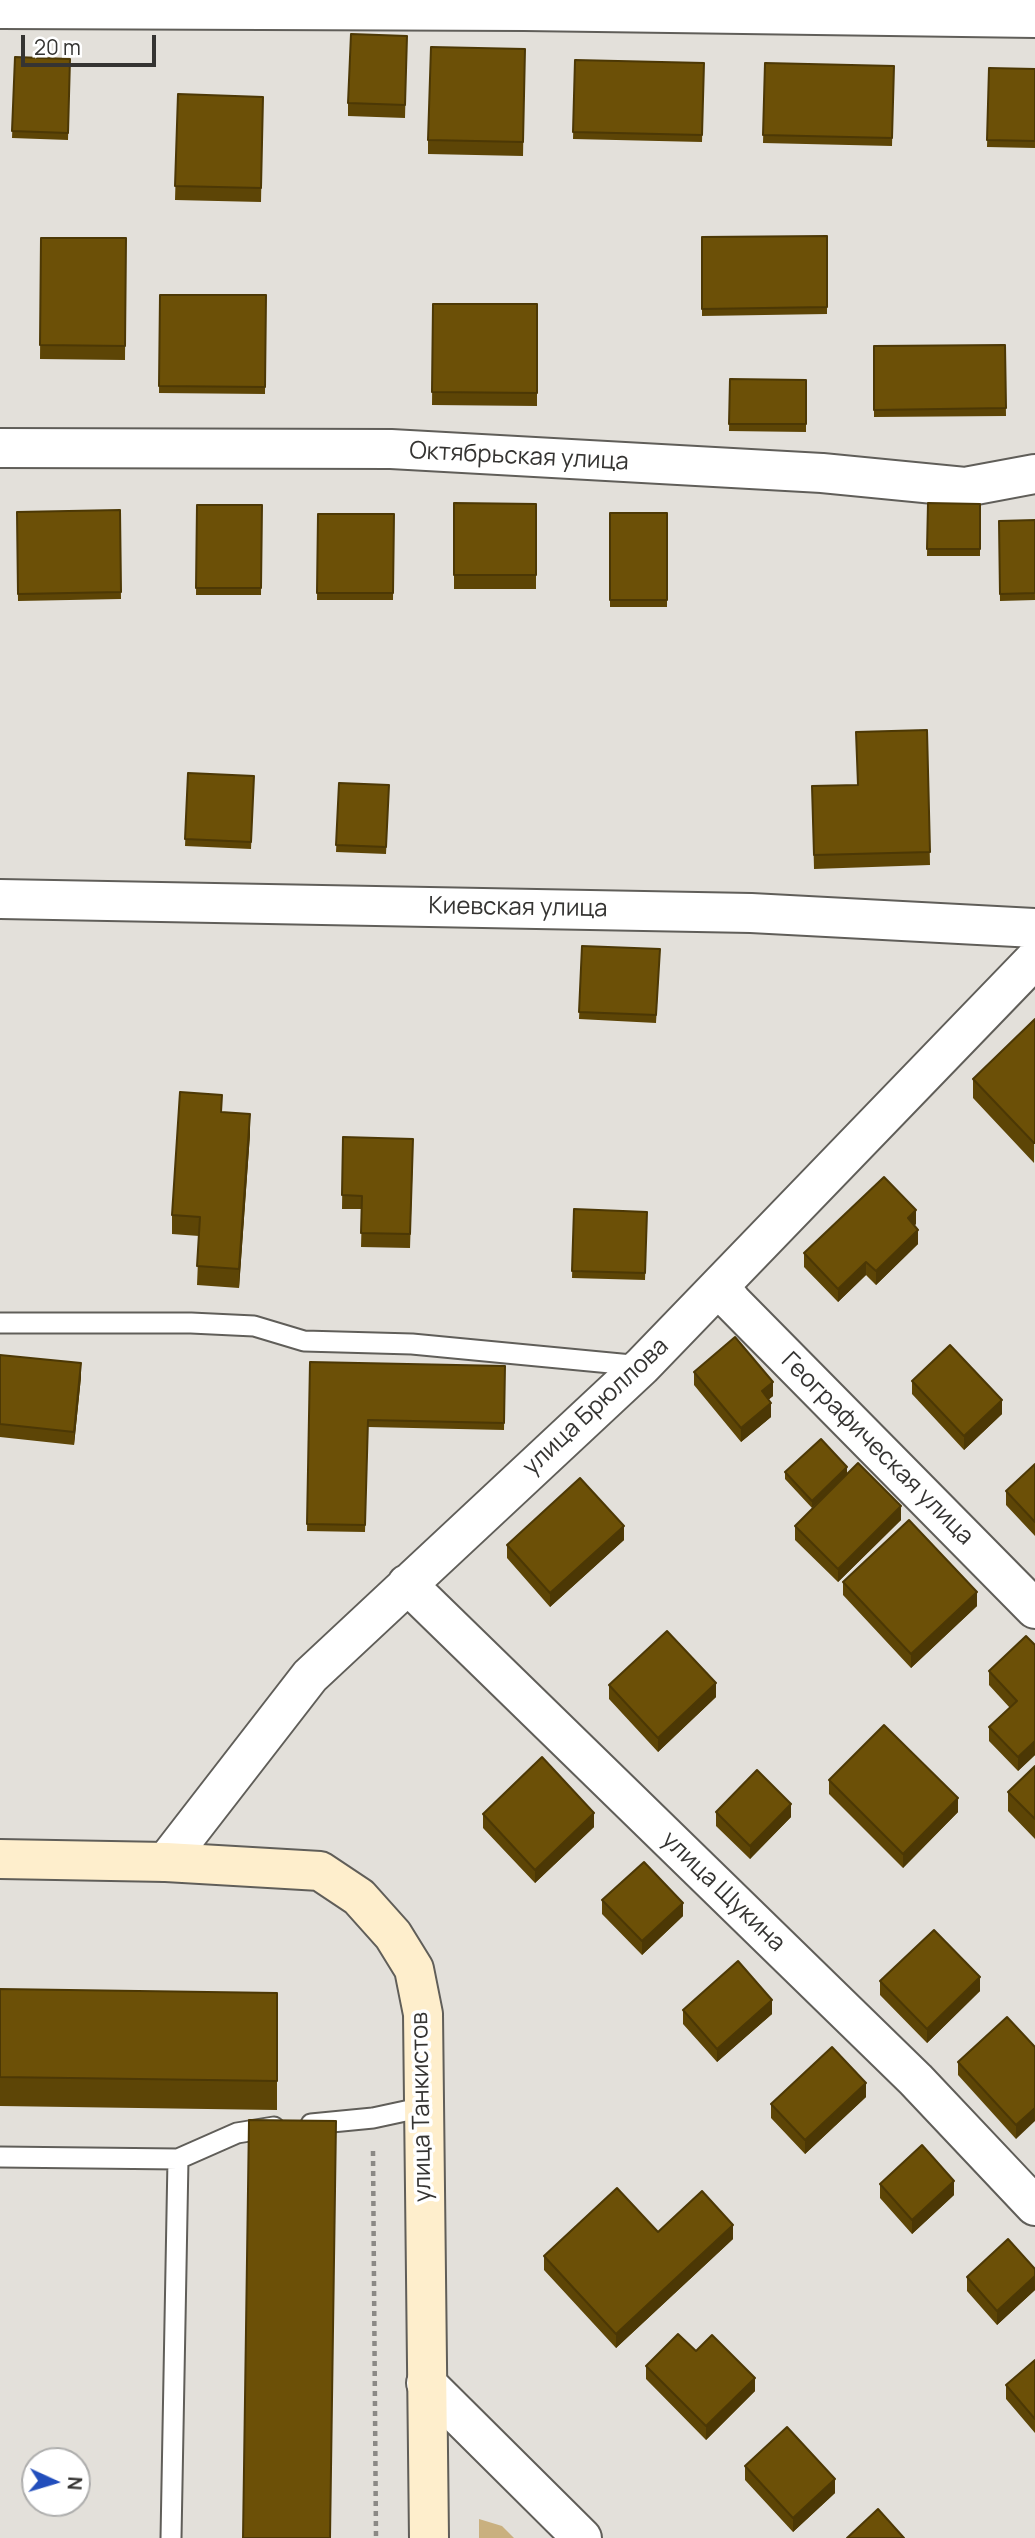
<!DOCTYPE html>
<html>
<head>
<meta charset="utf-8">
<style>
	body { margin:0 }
	#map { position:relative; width:1035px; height:2538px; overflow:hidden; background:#e3e0da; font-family:Manrope,sans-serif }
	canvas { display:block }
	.north { position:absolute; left:21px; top:2447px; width:70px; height:70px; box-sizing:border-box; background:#fff; border:2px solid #aeaead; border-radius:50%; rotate:94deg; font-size:19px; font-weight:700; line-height:28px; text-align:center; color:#353432 }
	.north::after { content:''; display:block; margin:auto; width:24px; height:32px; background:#224ebc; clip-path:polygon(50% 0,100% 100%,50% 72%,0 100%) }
	.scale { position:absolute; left:21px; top:35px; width:135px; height:32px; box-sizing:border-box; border:4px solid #353432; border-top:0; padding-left:9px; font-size:21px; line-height:24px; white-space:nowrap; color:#353432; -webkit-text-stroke:5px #fff; paint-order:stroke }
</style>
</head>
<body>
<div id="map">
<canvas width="1035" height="2538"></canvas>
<div class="north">N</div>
<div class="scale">20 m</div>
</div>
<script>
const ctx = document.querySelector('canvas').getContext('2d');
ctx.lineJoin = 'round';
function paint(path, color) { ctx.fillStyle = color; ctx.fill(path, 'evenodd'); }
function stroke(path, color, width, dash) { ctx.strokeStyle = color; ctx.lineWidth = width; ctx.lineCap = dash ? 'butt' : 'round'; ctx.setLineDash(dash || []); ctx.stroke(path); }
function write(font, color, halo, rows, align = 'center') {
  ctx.font = font + ' Manrope,sans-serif'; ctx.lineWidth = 7; ctx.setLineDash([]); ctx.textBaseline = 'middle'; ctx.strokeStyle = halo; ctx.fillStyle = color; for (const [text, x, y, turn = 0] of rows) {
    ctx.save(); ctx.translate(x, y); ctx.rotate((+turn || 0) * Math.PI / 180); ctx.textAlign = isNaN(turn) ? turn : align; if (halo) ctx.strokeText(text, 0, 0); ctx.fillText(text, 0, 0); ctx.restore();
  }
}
paint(new Path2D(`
	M479,2519l23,7 12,12h-35z`), '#c9b07f');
const service = new Path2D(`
	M0,1323h191l63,3 50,15 108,3 230,22
	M311,2124l62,-6 51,-11
	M0,2157l178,2 59,-26 37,-6
	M171,2538l7,-379`);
const minor = new Path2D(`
	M0,9l524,2 511,7
	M0,448l391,1 431,24 143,14 70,-13
	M0,899l751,14 284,15
	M721,1287l11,15 303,307
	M407,1584l509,496 119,126
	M166,1862l144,-186 332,-310 393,-407
	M426,2383l156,155`);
const secondary = new Path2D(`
	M0,1859l166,3 154,9 39,26 34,38 21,34 9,45 6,524`);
stroke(service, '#605e59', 23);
stroke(minor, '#605e59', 42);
stroke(secondary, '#605e59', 42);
stroke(new Path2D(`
	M373,2151l3,387`), '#8b8985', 4.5, [5, 5]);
stroke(service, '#fff', 19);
stroke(minor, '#fff', 38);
stroke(secondary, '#feeecc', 38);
paint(new Path2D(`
	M407,36l-2,82 -57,-2v-13z
	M525,49l-2,107 -95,-2v-14z
	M15,57l55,2 -2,81 -56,-2z
	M575,60l129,3 -2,79 -129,-3z
	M765,63l129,3 -2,80 -129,-3z
	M989,68l46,1v79l-48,-1z
	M178,94l85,3 -2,105 -86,-2z
	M827,236v78l-125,2v-79z
	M41,238h85l-1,122 -85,-1z
	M160,295h106l-1,99 -106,-1z
	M433,304h104v102l-105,-1z
	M1005,345l1,71 -132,1v-71z
	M730,379l76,1v52l-77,-1z
	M454,503l82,1v85h-82z
	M928,503l52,1v52h-53z
	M197,505h65l-1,90h-65z
	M120,510l1,89 -103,2 -1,-89z
	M610,513h57v94h-57z
	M318,514h76l-1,86h-76z
	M1035,520v80l-35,1 -1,-80z
	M927,730l3,135 -116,4 -2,-83 45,-1z
	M188,773l66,3 -3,73 -66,-3z
	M339,783l50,2 -3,69 -50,-2z
	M582,946l78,3 -4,74 -77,-4z
	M1035,1019l-1,144 -61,-65v-19z
	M222,1112l28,22 -11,154 -42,-3 2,-49 -27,-2v-19z
	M343,1137l70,16 -3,95 -49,-1 1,-38h-20z
	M574,1209l73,3 -2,68 -73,-2z
	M916,1224l-2,2 4,18 -42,41 -10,-10 -28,27 -34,-35v-14z
	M0,1355l81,22 -7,68 -74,-8z
	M310,1362l195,4 -1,64 -136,-3 -3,105 -58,-1z
	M694,1372l79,24 -5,4 3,17 -30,25 -47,-57z
	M912,1381l90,33 -38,36 -52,-56z
	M1035,1464v72l-29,-31v-14z
	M785,1472l62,2 54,46 -63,62 -43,-42v-14l47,-46 -30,28 -27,-29z
	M624,1540l-74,67 -43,-49v-13z
	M843,1582l134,24 -66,62 -68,-73z
	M1035,1645v110l-17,16 -29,-30v-14l21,-19 -21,-23v-14z
	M609,1685l107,12 -58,55 -49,-53z
	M1035,1766v73l-27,-28v-19z
	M829,1780l129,32 -55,56 -74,-74z
	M716,1812l75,5 -41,42 -34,-33z
	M483,1814l111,13 -59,56 -52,-55z
	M602,1900l81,16 -41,39 -40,-41z
	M880,1981l100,10 -53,52 -47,-48z
	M0,1989l277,4v117l-277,-4z
	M683,2010l89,4 -55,48 -34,-38z
	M1035,2047l-19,92 -58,-64v-13z
	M866,2097l-61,57 -34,-36v-14z
	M880,2184l74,11 -42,39 -32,-36z
	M658,2232l75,7 -117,109 -72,-78v-14z
	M1035,2269v21l-38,35 -30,-34v-14z
	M696,2351l59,40 -49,49 -60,-61v-13z
	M1035,2360v73l-29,-34v-14z
	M745,2466l90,27 -42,39 -48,-52z`), '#5d4506');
paint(new Path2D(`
	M250,1114v20l-11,154v-19z
	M916,1210v14l-8,8v-14z
	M918,1230v14l-42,41v-14z
	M866,1262v13l-28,27v-13z
	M81,1363v14l-7,68v-13z
	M773,1382v14l-11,9v-14z
	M1002,1400v14l-38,36v-14z
	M771,1403v14l-30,25v-14z
	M847,1467v7l-35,34v-7z
	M901,1506v14l-63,62v-13z
	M624,1526v14l-74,67v-14z
	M977,1592v14l-66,62v-14z
	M716,1683v14l-58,55v-14z
	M1035,1741v14l-17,16v-14z
	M958,1798v14l-55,56v-14z
	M791,1804v13l-41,42v-13z
	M594,1813v14l-59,56v-13z
	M683,1903v13l-41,39v-14z
	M980,1977v14l-53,52v-14z
	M772,2000v14l-55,48v-13z
	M866,2083v14l-61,57v-14z
	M1035,2108v13l-19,18v-14z
	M954,2181v14l-42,39v-14z
	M733,2225v14l-117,109v-14z
	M1035,2276v14l-38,35v-14z
	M755,2378v13l-49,49v-14z
	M835,2479v14l-42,39v-14z`), '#4c3805');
const building = new Path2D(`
	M351,34l56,2 -2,69 -57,-2z
	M431,47l94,2 -2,93 -95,-2z
	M15,57l55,2 -2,74 -56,-2z
	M575,60l129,3 -2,72 -129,-3z
	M765,63l129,3 -2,72 -129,-3z
	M989,68l46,1v72l-48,-1z
	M178,94l85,3 -2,91 -86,-2z
	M827,236v71l-125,2v-72z
	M41,238h85l-1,108 -85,-1z
	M160,295h106l-1,92 -106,-1z
	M433,304h104v89l-105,-1z
	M1005,345l1,63 -132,2v-64z
	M730,379l76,1v44h-77z
	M454,503l82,1v71h-82z
	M928,503l52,1v45h-53z
	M197,505h65l-1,83h-65z
	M120,510l1,82 -103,2 -1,-82z
	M610,513h57v87h-57z
	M318,514h76l-1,79h-76z
	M1035,520v73l-35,1 -1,-73z
	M927,730l3,122 -116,3 -2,-69 46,-1 -2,-53z
	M188,773l66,3 -3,66 -66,-3z
	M339,783l50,2 -3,62 -50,-2z
	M582,946l78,3 -4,66 -77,-3z
	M1035,1019v124h-1l-61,-64z
	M180,1092l42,3 -1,17 29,2 -11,155 -42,-3 3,-49 -28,-2z
	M343,1137l70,2 -3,95 -49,-1 1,-37 -20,-1z
	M884,1177l32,33 -8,8 10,12 -42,41 -10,-9 -28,27 -34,-36z
	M574,1209l73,3 -2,61 -73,-2z
	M735,1337l38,45 -11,9 9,12 -30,25 -47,-56z
	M950,1345l52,55 -38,36 -52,-55z
	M0,1355l81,8 -7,69 -74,-8z
	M310,1362l195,4 -1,57 -136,-3 -3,105 -58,-1z
	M821,1439l26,28 -35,34 -27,-29z
	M858,1463l43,43 -63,63 -43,-43z
	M1035,1464v58l-29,-31z
	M580,1478l44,48 -74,67 -43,-48z
	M909,1520l68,72 -66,62 -68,-72z
	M667,1631l49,52 -58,55 -49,-53z
	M1026,1636l9,9v96l-17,16 -29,-30 28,-26 -28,-30z
	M884,1725l74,73 -55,56 -74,-74z
	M542,1757l52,56 -59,57 -52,-56z
	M1035,1766v53l-27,-27z
	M757,1770l34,34 -41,42 -34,-34z
	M644,1862l39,41 -41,38 -40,-41z
	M934,1930l46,47 -53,52 -47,-48z
	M738,1961l34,39 -55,49 -34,-39z
	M0,1989l277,4v88l-277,-4z
	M1007,2017l28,30v61l-19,17 -58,-63z
	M832,2047l34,36 -61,57 -34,-36z
	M249,2120l87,1 -6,417h-87z
	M922,2145l32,36 -42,39 -32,-36z
	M617,2188l41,44 44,-41 31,34 -117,109 -72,-78z
	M1008,2239l27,30v7l-38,35 -30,-34z
	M678,2334l18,17 16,-16 43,43 -49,48 -60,-60z
	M1035,2360v59l-29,-34z
	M787,2427l48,52 -42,39 -48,-52z
	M878,2509l26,29h-57z`);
paint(building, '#6c5007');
stroke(building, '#4c3805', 2);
write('24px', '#353432', '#fff', [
	["Октябрьская улица",519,457,3],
	["Киевская улица",518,908,1],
	["улица Брюллова",596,1407,-43],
	["Географическая улица",877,1449,45],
	["улица Щукина",723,1892,44],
	["улица Танкистов",422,2107,-91]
]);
</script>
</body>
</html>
